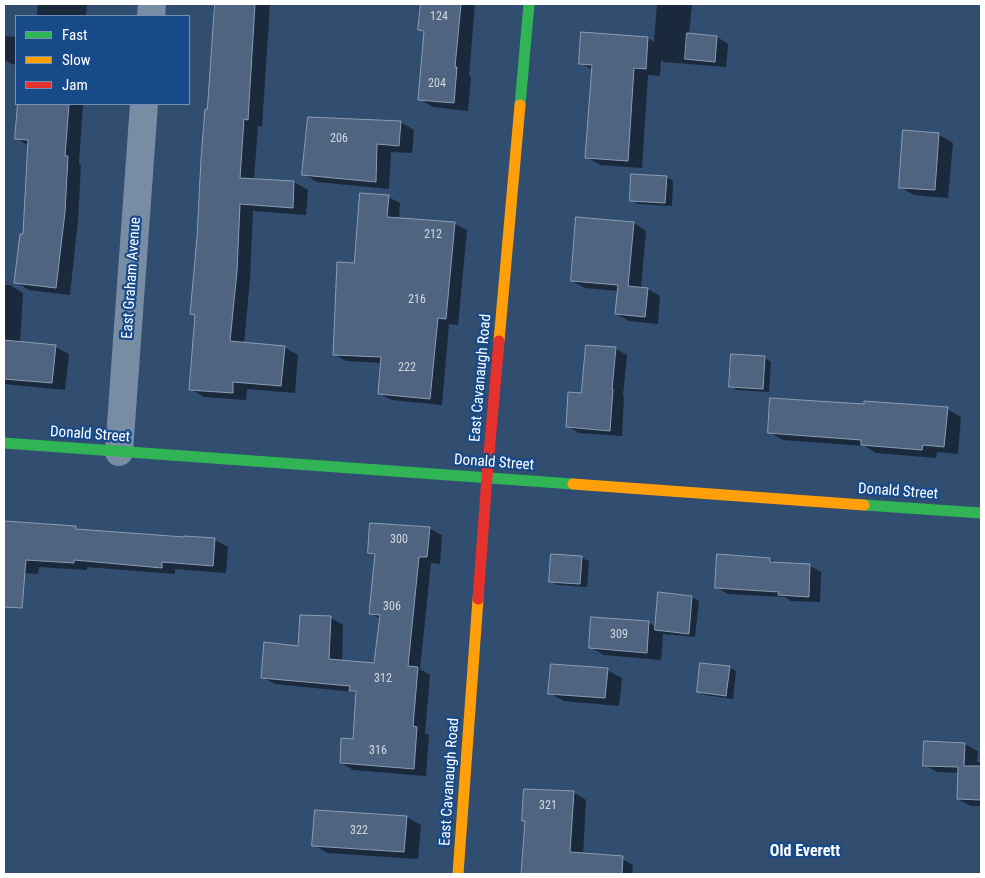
<!DOCTYPE html>
<html>
<head>
<meta charset="utf-8">
<style>
	body { margin:0 }
	#map { position:relative; width:985px; height:878px; overflow:hidden; background:#314d6f; font-family:"Roboto Condensed",sans-serif }
	canvas { display:block }
	.frame { position:absolute; inset:0; border:5px solid #fff; pointer-events:none }
	.legend { position:absolute; left:15px; top:15px; width:175px; height:90px; box-sizing:border-box; background:#174a89; border:1px solid #7492b8; margin:0; padding:6px 9px; list-style:none; font-size:15px; color:#fff }
	.legend li { display:flex; align-items:center; gap:10px; height:25px }
	.legend b { width:25px; border:1px solid #7492b8 }
</style>
</head>
<body>
<div id="map">
<canvas width="985" height="878"></canvas>
<div class="frame"></div>
<ul class="legend">
<li><b style="height:6px;background:#30b455"></b>Fast</li>
<li><b style="height:6px;background:#ff9f0a"></b>Slow</li>
<li><b style="height:6px;background:#e5322d"></b>Jam</li>
</ul>
</div>
<script>
const ctx = document.querySelector('canvas').getContext('2d');
ctx.lineJoin = 'round';
function paint(path, color) { ctx.fillStyle = color; ctx.fill(path, 'evenodd'); }
function stroke(path, color, width, dash) { ctx.strokeStyle = color; ctx.lineWidth = width; ctx.lineCap = dash ? 'butt' : 'round'; ctx.setLineDash(dash || []); ctx.stroke(path); }
function write(font, color, halo, rows, align = 'center') {
  ctx.font = font + ' "Roboto Condensed",sans-serif'; ctx.lineWidth = 4.5; ctx.setLineDash([]); ctx.textBaseline = 'middle'; ctx.strokeStyle = halo; ctx.fillStyle = color; for (const [text, x, y, turn = 0] of rows) {
    ctx.save(); ctx.translate(x, y); ctx.rotate((+turn || 0) * Math.PI / 180); ctx.textAlign = isNaN(turn) ? turn : align; if (halo) ctx.strokeText(text, 0, 0); ctx.fillText(text, 0, 0); ctx.restore();
  }
}
paint(new Path2D(`
	M38,4h49l-1,12h-49z
	M214,4h56l-8,123 -4,-1 -4,54 40,2 14,8 -2,25 -53,-4 -3,68 -6,65 40,3 14,8 -3,38 -48,-4 -1,11 -42,-3 -14,-8 7,-73 -5,-2 16,-203 7,-101 -2,-1z
	M422,4h53l-6,72 2,1 -3,34 -35,-4 -14,-8 6,-66 -5,-3z
	M657,4h35l-3,31 28,2 11,7 -2,23 -62,-5 -3,-2 -1,16 -12,-1 -6,93 -41,-3 -15,-8 7,-87 -13,-7 3,-30 65,5 6,4z
	M4,36l12,1v28l-4,-1 -8,-4z
	M20,104h63l-4,60 2,1 -3,55 -8,75 -41,-5 -13,-8 8,-47 5,-89 -12,-7z
	M400,122l14,8 -2,23 -21,-1 -2,37 -72,-7 -13,-8z
	M939,135l14,8 -5,55 -34,-3 -14,-8z
	M667,177l6,4 -1,25 -34,-2 -7,-4z
	M388,197l12,6 -1,16 56,5 12,6 -9,95 -9,-1 -7,81 -50,-5 -12,-6 2,-31 -36,-2 -12,-7 21,-89z
	M578,218l56,5 12,8 -5,57 7,1 12,7 -2,28 -29,-3 -13,-7 3,-23 -34,-3 -13,-7z
	M4,285h6l13,8 -3,50 35,4 14,7 -4,36 -61,-6z
	M616,349l11,6 -4,41 1,1 -2,39 -43,-3 -12,-7 15,-32z
	M765,358l6,4 -2,30 -32,-2 -7,-4z
	M947,409l14,8 -3,37 -21,-2 -1,6 -60,-5 -11,-7 -82,-6 -14,-8z
	M4,523l72,5 5,2 134,10 13,7 -2,26 -51,-4v5l-88,-7v3l-48,-3 -1,7 -34,-2z
	M429,528l13,7 -2,29 -9,-1 -11,106 10,6 -5,58 4,2 -3,41 -73,-6 -12,-7 13,-23 3,-46 -3,-2 -79,-8 -13,-7 37,-30 32,-29 12,7 -1,37 34,2 5,-45 -11,-6 6,-57 -6,-3z
	M553,555l29,3 7,3 -2,26 -29,-2 -7,-3z
	M718,556l52,3 8,5 32,2 11,6 -1,30 -29,-1 -6,-4 -57,-3 -12,-7z
	M660,594l32,3 7,4 -4,36 -32,-3 -2,26 -57,-5 -14,-8 2,-28 57,4 7,4z
	M729,667l7,4 -3,28 -28,-4 -7,-4z
	M607,670l15,8 -3,28 -55,-5 -15,-8z
	M925,742l40,2 13,7 -1,11h4v44h-10l-13,-7 1,-26 -22,-1 -12,-7z
	M573,792l13,8 -3,54 37,4 13,7 -1,9h-110l4,-52z
	M406,817l15,8 -3,34 -90,-6 -15,-8z`), '#0007');
const building = new Path2D(`
	M215,4h40l-7,116 -4,-1 -4,59 54,3 -1,27 -53,-4 -3,67 -7,70 55,5 -4,40 -48,-4v11l-44,-3 6,-75 -5,-1 7,-76 4,-79 4,-50h2z
	M421,4h40l-6,63h2l-3,36 -36,-3 6,-69 -6,-1z
	M581,32l67,5 -2,32 -12,-1 -6,93 -43,-3 7,-93 -13,-1z
	M687,33l30,3 -2,26 -30,-3z
	M18,104h51l-4,52h3l-3,56 -9,76 -42,-5 6,-49h3l5,-94 -13,-1z
	M308,117l93,4 -2,25 -22,-2 -1,38 -74,-7z
	M903,130l36,3 -4,57 -36,-2z
	M631,174l36,2 -2,27 -35,-2z
	M360,193l29,2 -2,22 68,5 -9,97 -8,-1 -8,81 -52,-5 3,-37 -48,-2 4,-93 17,1z
	M576,217l58,5 -6,64 20,2 -3,29 -30,-3 3,-29 -47,-4z
	M4,340l52,5 -4,38 -48,-4z
	M586,345l30,2 -4,42h1l-3,42 -44,-4 2,-35 13,1z
	M731,354l34,2 -2,33 -34,-2z
	M770,398l94,6v-3l84,6 -4,40 -21,-2 -1,5 -61,-5v-5l-93,-7z
	M4,521l72,5v3l108,8v-1l31,2 -2,28 -51,-4v6l-88,-8v3l-48,-3 -4,48 -18,-1z
	M370,523l60,4 -3,30h-8l-11,109 10,1 -5,59 4,1 -3,42 -74,-6 1,-25 12,1 3,-48h-7l1,-5 -89,-8 3,-36 34,4 2,-31 31,1 -2,43 45,4 6,-48 -11,-1 6,-60 -7,-1z
	M551,554l31,2 -2,28 -31,-2z
	M717,554l53,4v4l40,2 -1,33 -31,-2 1,-3 -64,-4z
	M658,592l34,4 -3,38 -34,-4z
	M591,617l58,4 -2,32 -58,-5z
	M700,663l30,3 -4,30 -29,-4z
	M551,664l57,4 -3,30 -57,-4z
	M924,741l41,2 -1,23h17v34l-24,-1 1,-32 -35,-1z
	M524,789l50,2 -4,61 53,4 -1,18h-101l4,-53h-3z
	M315,810l92,6 -3,36 -92,-6z`);
paint(building, '#4e6480');
stroke(building, '#8c9db2', 1);
stroke(new Path2D(`
	M151,16l1,-12
	M119,452l25,-348`), '#788ca4', 28);
stroke(new Path2D(`
	M520,105l9,-101
	M4,443l569,41
	M864,505l117,8`), '#30b455', 11);
stroke(new Path2D(`
	M499,341l21,-236
	M573,484l291,21
	M458,874l20,-275`), '#ff9f0a', 11);
stroke(new Path2D(`
	M478,599l9,-122 12,-136`), '#e5322d', 11);
write('12px', '#d3d8df', null, [
	["124",439,17],
	["204",437,84],
	["206",339,139],
	["212",433,235],
	["216",417,300],
	["222",407,368],
	["300",399,540],
	["306",392,607],
	["309",619,635],
	["312",383,679],
	["316",378,751],
	["321",548,806],
	["322",359,831]
]);
write('15px', '#fff', '#174a89', [
	["East Graham Avenue",132,278,-86],
	["East Cavanaugh Road",481,378,-85],
	["Donald Street",90,435,4],
	["Donald Street",494,463,4],
	["Donald Street",898,492,4],
	["East Cavanaugh Road",450,782,-86]
]);
write('bold 16px', '#fff', '#174a89', [
	["Old Everett",805,852]
]);
</script>
</body>
</html>
